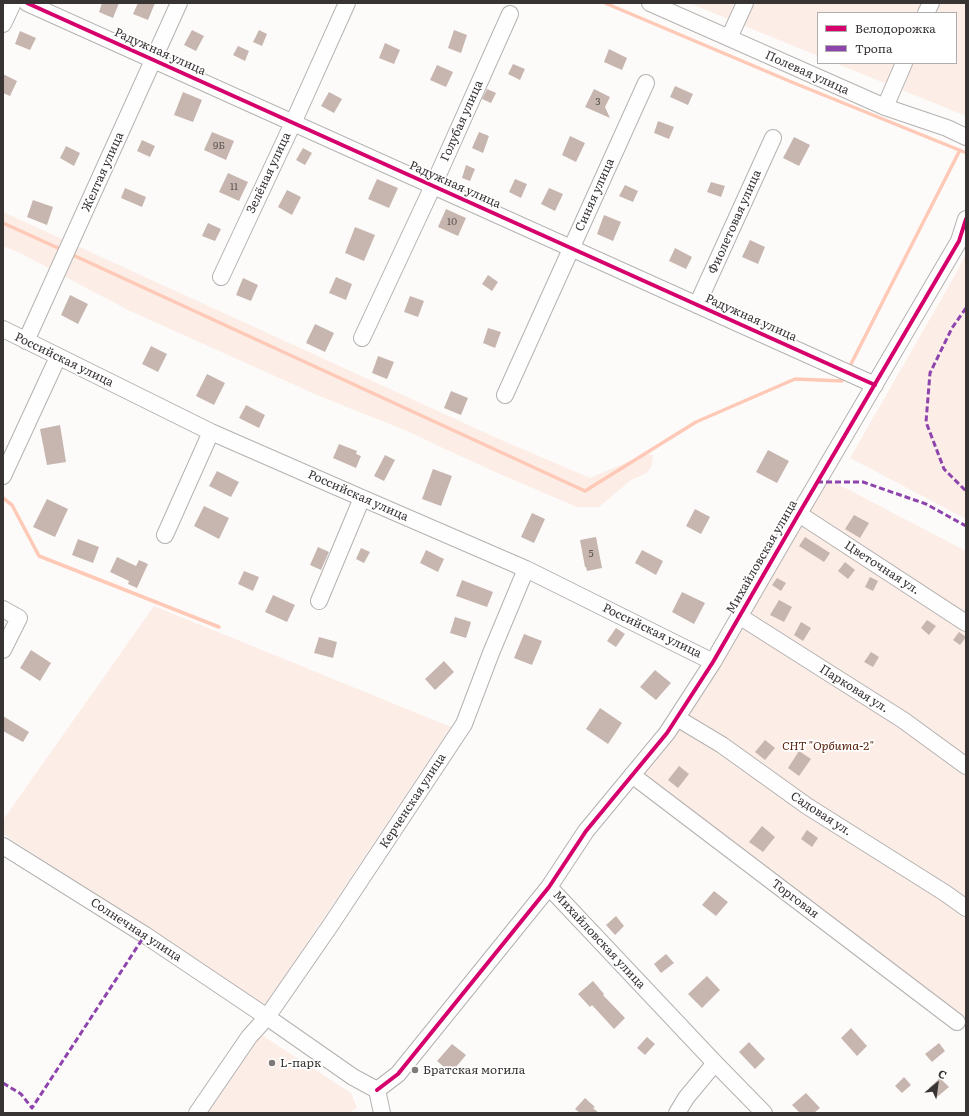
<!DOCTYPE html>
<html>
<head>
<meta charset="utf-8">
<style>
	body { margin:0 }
	#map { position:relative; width:969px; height:1116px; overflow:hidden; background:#fdfbf9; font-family:Literata,serif }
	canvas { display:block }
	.frame { position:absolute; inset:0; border:4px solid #383433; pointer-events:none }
	.legend { position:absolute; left:817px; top:12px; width:140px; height:52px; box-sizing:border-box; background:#fff; border:1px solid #afaead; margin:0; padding:5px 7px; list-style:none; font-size:12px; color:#383433 }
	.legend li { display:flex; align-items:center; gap:8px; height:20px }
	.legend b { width:20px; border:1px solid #afaead }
	.north { position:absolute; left:917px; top:1064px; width:40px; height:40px; -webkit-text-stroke:3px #fff; paint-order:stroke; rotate:29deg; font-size:11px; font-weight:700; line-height:16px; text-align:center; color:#383433 }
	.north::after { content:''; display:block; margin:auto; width:14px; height:18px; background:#383433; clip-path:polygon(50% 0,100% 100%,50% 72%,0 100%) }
</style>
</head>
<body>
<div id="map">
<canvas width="969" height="1116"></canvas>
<div class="frame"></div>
<ul class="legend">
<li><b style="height:5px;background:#d6006c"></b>Велодорожка</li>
<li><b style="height:5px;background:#8e44ad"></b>Тропа</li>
</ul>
<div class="north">С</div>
</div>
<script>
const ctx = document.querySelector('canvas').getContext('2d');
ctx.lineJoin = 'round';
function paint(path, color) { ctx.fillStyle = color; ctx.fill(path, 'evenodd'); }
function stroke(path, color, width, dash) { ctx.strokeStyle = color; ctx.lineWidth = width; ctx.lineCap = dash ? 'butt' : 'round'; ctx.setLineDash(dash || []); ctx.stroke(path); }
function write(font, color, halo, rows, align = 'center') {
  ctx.font = font + ' Literata,serif'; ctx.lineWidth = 3.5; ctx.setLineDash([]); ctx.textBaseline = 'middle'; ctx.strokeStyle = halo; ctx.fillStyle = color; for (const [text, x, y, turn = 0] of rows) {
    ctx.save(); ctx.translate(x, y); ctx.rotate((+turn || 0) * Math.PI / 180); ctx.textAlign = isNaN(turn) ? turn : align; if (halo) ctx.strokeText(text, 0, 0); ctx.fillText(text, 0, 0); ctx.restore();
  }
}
paint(new Path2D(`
	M689,3h277v113l-131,-53h121v-50h-138v43z
	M3,212l496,227 91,39 56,-24 7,1 -1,10 -5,8 -16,7 -32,27h-22l-75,-32 -57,-26 -40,-19 -46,-18 -42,-17 -189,-85 -108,-57 -17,-7z
	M966,252v267l-116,-61 108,-188z
	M828,479l138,72v473l-328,-249z
	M154,606l297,121 -186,279 -262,-172v-14z
	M260,1034l91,59 6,15 -8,5h-145z`), '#fcede7');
stroke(new Path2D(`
	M605,3l189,80 170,69
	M3,223l55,25
	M75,256l510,235 111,-69 99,-43 47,2
	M851,364l109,-214
	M3,498l9,7 27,51 180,71`), '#fec9b6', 3.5);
paint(new Path2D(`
	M102,3h17l-6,15 -14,-6z
	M138,3h17l-7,17 -15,-6z
	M192,30l12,6 -8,15 -12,-6z
	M259,30l8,4 -5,12 -9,-4z
	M454,30l13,5 -6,18 -13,-5z
	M20,31l16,7 -6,12 -15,-6z
	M385,43l15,7 -6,14 -15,-6z
	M238,46l11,5 -4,10 -12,-6z
	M609,49l18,9 -5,12 -18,-8z
	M513,64l12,5 -5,11 -12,-6z
	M437,65l16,7 -7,15 -16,-7z
	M3,74l14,7 -7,15 -7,-3z
	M675,86l18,8 -5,11 -18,-8z
	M487,89l9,4 -5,10 -9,-4z
	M594,89l16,8 -5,10 5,11 -25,-11z
	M183,92l19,8 -9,22 -19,-7z
	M329,92l13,7 -8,14 -13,-7z
	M658,121l16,6 -5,12 -15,-6z
	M212,132l22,9 -8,19 -22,-10z
	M479,132l10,4 -6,17 -11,-5z
	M570,136l15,7 -9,19 -14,-7z
	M794,137l16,8 -11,21 -16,-8z
	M142,140l13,6 -5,11 -13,-6z
	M66,146l14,7 -6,13 -14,-8z
	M303,148l9,5 -7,12 -9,-5z
	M466,165l9,4 -5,12 -8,-3z
	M228,173l20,9 -9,19 -20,-9z
	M377,179l21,9 -9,20 -21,-9z
	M515,179l12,5 -6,14 -12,-6z
	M711,182l14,4 -4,11 -14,-5z
	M625,185l13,6 -5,11 -14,-6z
	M125,188l21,9 -4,10 -21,-9z
	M549,188l14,6 -8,17 -14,-7z
	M287,190l14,7 -9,18 -14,-8z
	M33,200l20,7 -6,18 -20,-8z
	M446,209l20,9 -8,18 -20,-9z
	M604,215l17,7 -8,19 -16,-7z
	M208,223l13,6 -6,12 -13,-5z
	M355,227l20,8 -11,26 -19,-8z
	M750,240l15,7 -7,17 -16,-7z
	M675,248l17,9 -6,12 -17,-8z
	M488,275l10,7 -6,9 -10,-7z
	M336,277l16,7 -6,16 -17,-7z
	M243,278l15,7 -7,16 -15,-6z
	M70,295l18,9 -10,20 -17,-9z
	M410,296l14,5 -6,16 -14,-5z
	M315,324l19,9 -9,19 -19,-9z
	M488,328l13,4 -6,16 -12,-5z
	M151,346l16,8 -9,18 -16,-8z
	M378,356l16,6 -7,17 -15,-6z
	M207,374l18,9 -11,22 -18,-9z
	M451,391l17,7 -7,17 -17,-7z
	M246,405l19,10 -6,13 -20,-10z
	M60,425l6,37 -19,3 -7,-36z
	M339,444l18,7 -1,3 5,2 -5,12 -23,-10z
	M768,450l21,11 -12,22 -21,-11z
	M385,455l10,5 -11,21 -10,-5z
	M433,469l19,7 -11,30 -19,-7z
	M217,471l22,11 -8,15 -22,-11z
	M47,499l21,10 -13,28 -22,-10z
	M204,506l25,12 -10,21 -25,-13z
	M695,509l15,8 -9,17 -15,-8z
	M532,513l13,6 -11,24 -13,-6z
	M854,515l15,8 -9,15 -15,-9z
	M596,537l6,31 -15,3 -1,-4h-1l-5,-27z
	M805,537l25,16 -6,9 -25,-16z
	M78,539l21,8 -6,16 -21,-8z
	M318,547l11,5 -8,18 -11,-5z
	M361,548l9,4 -6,11 -8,-4z
	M426,550l18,9 -6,13 -18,-9z
	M642,550l21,11 -7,14 -21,-12z
	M117,557l19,9 3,-6 9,4 -11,24 -9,-4 1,-3 -19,-9z
	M845,562l10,8 -7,9 -10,-8z
	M244,571l15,6 -6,14 -15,-7z
	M870,577l8,4 -5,10 -8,-4z
	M777,578l9,5 -5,8 -9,-6z
	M462,580l31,12 -6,15 -31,-11z
	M682,592l23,11 -11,21 -22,-12z
	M273,595l22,10 -8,17 -22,-10z
	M779,600l13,7 -8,15 -14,-7z
	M455,617l16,5 -5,16 -16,-5z
	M927,620l9,6 -7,9 -8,-7z
	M801,622l10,6 -8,13 -9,-6z
	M616,628l9,6 -9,13 -9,-6z
	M959,632l7,5 -6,8 -7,-5z
	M524,634l18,7 -10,24 -18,-7z
	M319,637l18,5 -4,16 -19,-5z
	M31,650l20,13 -11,18 -20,-13z
	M871,652l8,5 -6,10 -9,-5z
	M444,661l10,11 -19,18 -10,-11z
	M655,670l16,13 -15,17 -16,-13z
	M600,708l22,15 -14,21 -22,-15z
	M3,716l26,16 -6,10 -20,-11z
	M765,740l10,8 -10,12 -10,-8z
	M799,751l12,8 -12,17 -11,-8z
	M679,766l10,8 -11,14 -10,-8z
	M762,826l13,11 -12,15 -14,-10z
	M807,830l11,8 -6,9 -11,-8z
	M714,891l14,11 -12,14 -14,-11z
	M616,916l8,10 -9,9 -9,-10z
	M666,954l8,9 -13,10 -7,-9z
	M707,976l13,14 -18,18 -14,-14z
	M593,981l11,13 -1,1 22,23 -11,11 -22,-24 -2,2 -12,-13z
	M851,1028l16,18 -10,10 -16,-18z
	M647,1037l8,7 -10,11 -8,-7z
	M749,1042l16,17 -10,10 -16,-17z
	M939,1043l6,8 -13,11 -7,-8z
	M452,1044l14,11 -15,18 -14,-12z
	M904,1077l7,8 -9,8 -7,-7z
	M940,1078l9,9 -12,10 -8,-9z
	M806,1093l14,15 -6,5h-14l-8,-8z
	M585,1098l10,9 -2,1 6,5h-19l-5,-4z`), '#c7b6af');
const minor = new Path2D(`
	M27,3l848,382
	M650,3l235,104 62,21 19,9
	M926,13l5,-10
	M3,24l10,-21
	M729,38l16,-35
	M885,107l19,-44
	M221,277l72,-154 54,-120
	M697,305l76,-167
	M3,329l208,103 151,66 164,71 187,93
	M362,338l71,-152 77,-172
	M26,341l153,-338
	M505,395l141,-312
	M3,476l55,-119
	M799,514l167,109
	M165,535l46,-103
	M319,601l43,-103
	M3,609l16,9 -16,32
	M739,616l164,104 63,46
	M677,718l45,27 85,61 138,87 21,15
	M632,775l325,247
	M3,846l142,89 122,82 63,-91 134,-202 27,-71 35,-84
	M549,887l166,176 49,50
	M377,1090l21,-16 151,-187 37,-56 81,-98 46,-71 88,-152 158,-269 7,-22
	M197,1113l52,-76 18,-20 86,60 24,13 5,23
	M677,1113l9,-15 29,-35`);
stroke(minor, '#b4b2b0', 18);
stroke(minor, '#fffefe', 16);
stroke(new Path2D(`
	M966,308l-14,20 -22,45 -4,49 18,47 22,22
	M817,482h46l63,22 40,22
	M3,1083l18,11 11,14 113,-173`), '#8e44ad', 3, [6, 3]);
stroke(new Path2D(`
	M27,3l848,382
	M377,1090l21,-16 151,-187 37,-56 81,-98 46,-71 88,-152 158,-269 7,-22`), '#d6006c', 4);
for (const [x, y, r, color] of [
	[272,1063,4,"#7d7a78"],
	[415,1070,4,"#7d7a78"]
]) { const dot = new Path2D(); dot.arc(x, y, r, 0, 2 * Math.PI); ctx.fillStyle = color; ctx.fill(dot); stroke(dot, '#fff', 1.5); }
write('10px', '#5c5452', null, [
	["3",598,102],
	["9Б",219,146],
	["11",234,187],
	["10",452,222],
	["5",591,554]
]);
write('12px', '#383433', '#fff', [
	["Радужная улица",160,52,24],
	["Полевая улица",807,73,24],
	["Голубая улица",462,121,-66],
	["Желтая улица",103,172,-66],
	["Зелёная улица",269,173,-65],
	["Радужная улица",455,185,24],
	["Синяя улица",595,195,-66],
	["Фиолетовая улица",735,222,-66],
	["Радужная улица",751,318,24],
	["Российская улица",64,360,26],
	["Российская улица",358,496,24],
	["Михайловская улица",762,557,-60],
	["Цветочная ул.",882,568,33],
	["Российская улица",652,631,26],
	["Парковая ул.",854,689,32],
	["Керченская улица",413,801,-57],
	["Садовая ул.",821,814,33],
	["Торговая",795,899,37],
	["Солнечная улица",136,930,33],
	["Михайловская улица",599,940,47]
]);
write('italic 12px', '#561d07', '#fff', [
	["СНТ \"Орбита-2\"",828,746]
]);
write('12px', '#383433', '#fff', [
	["L-парк",280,1063],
	["Братская могила",423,1070]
], 'left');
</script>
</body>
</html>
